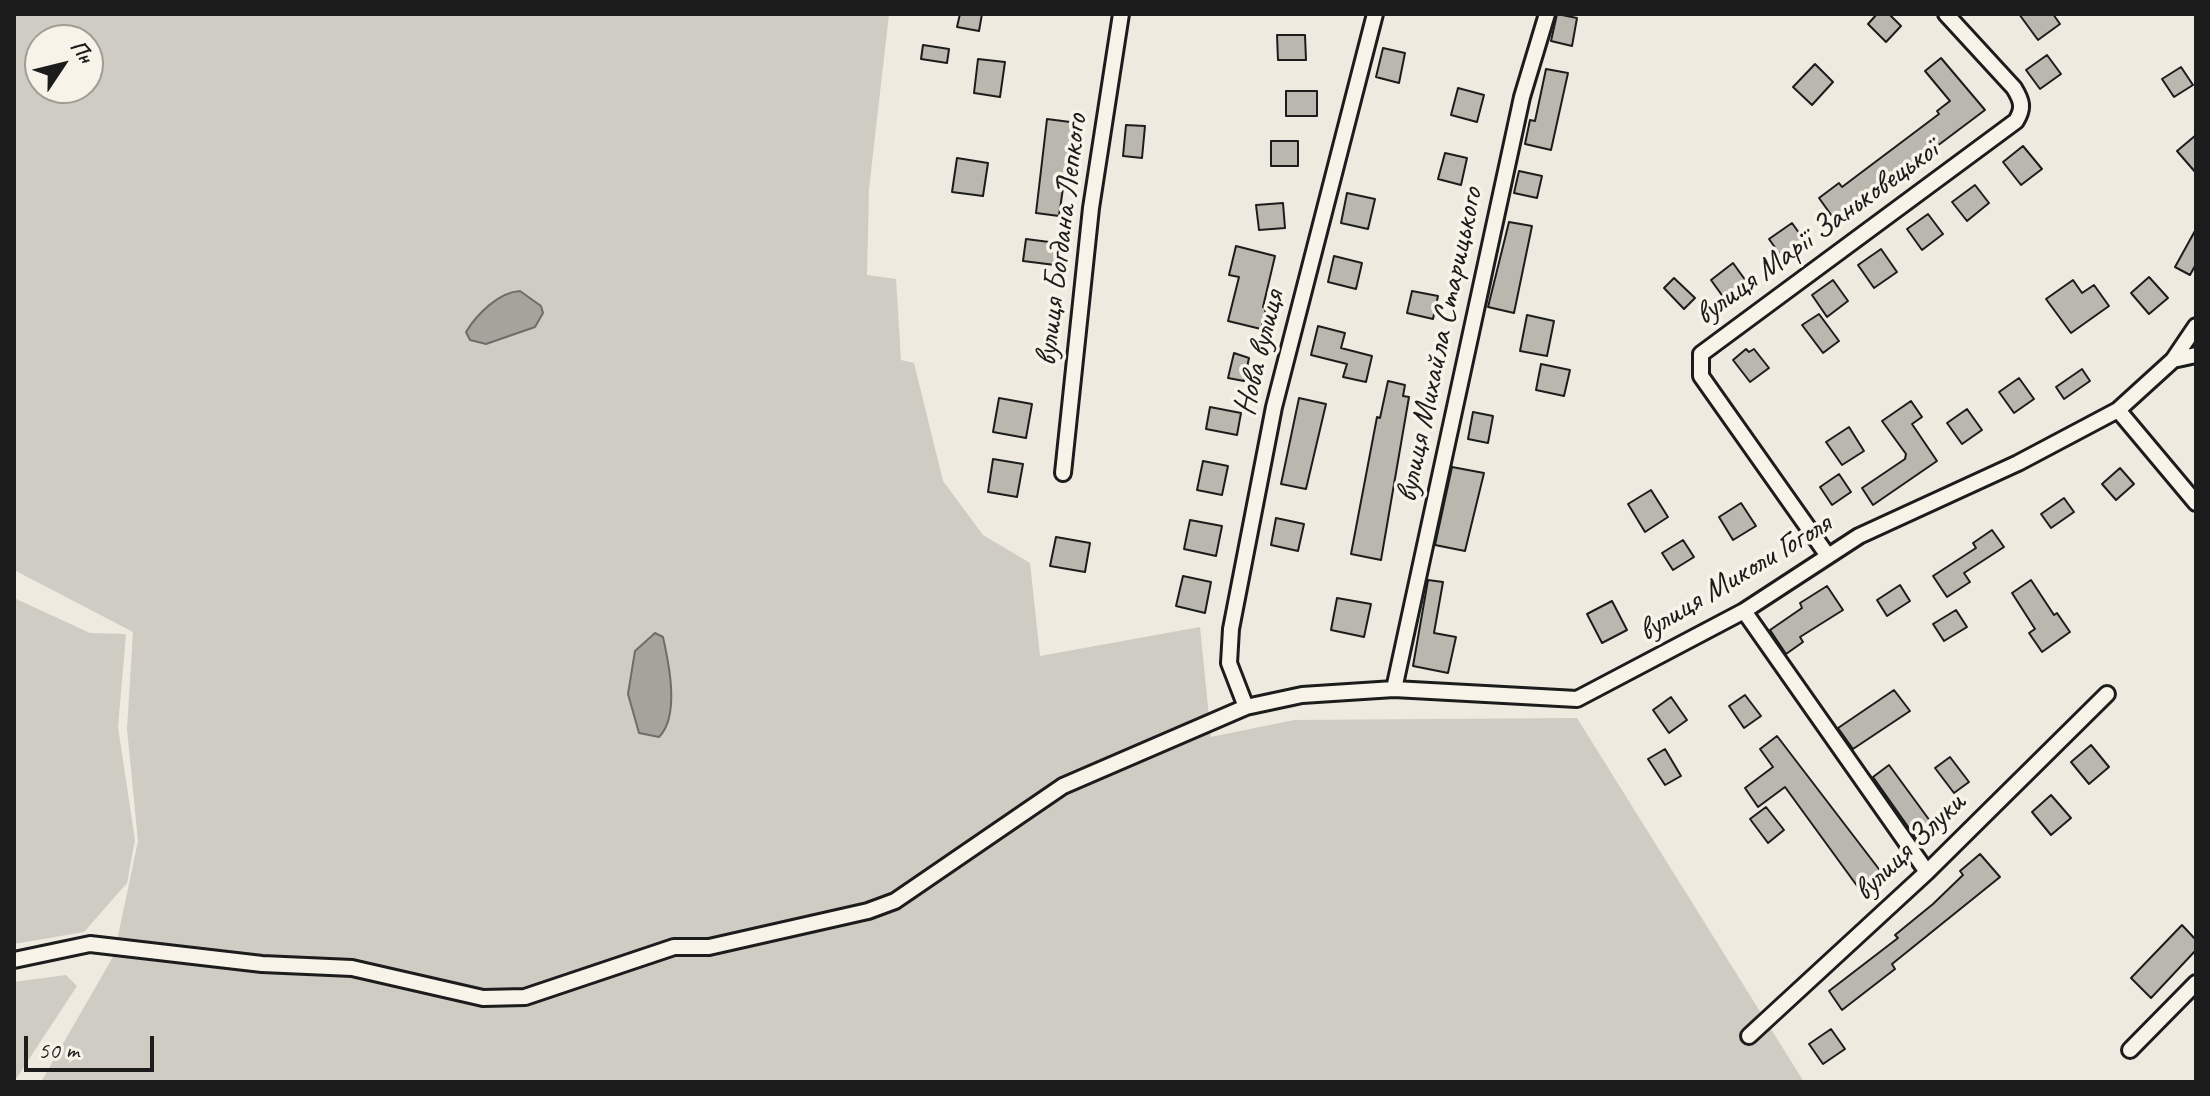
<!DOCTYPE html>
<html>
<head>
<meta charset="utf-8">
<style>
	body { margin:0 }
	#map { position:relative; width:2210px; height:1096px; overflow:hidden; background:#eeeae0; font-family:Caveat,sans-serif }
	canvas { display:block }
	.frame { position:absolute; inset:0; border:16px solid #1c1c1c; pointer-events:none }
	.north { position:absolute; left:24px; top:24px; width:80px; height:80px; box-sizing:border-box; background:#f7f3e8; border:2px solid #9f9d96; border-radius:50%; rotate:55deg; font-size:22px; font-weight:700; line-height:32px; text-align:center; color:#1c1c1c }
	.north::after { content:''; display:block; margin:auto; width:28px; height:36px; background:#1c1c1c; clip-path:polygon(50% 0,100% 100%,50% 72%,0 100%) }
	.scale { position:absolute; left:24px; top:1036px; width:130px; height:36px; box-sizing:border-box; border:4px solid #1c1c1c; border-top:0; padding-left:10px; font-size:24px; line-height:28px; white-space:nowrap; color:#1c1c1c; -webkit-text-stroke:6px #f7f3e8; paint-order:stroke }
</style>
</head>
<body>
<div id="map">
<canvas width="2210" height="1096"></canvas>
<div class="frame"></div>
<div class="north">Пн</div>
<div class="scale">50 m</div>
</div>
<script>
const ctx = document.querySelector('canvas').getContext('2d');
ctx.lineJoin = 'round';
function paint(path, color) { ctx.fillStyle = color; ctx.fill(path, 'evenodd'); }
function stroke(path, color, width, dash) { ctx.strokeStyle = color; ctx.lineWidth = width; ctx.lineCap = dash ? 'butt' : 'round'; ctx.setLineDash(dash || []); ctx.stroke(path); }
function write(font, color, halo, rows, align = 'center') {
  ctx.font = font + ' Caveat,sans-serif'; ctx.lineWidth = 7; ctx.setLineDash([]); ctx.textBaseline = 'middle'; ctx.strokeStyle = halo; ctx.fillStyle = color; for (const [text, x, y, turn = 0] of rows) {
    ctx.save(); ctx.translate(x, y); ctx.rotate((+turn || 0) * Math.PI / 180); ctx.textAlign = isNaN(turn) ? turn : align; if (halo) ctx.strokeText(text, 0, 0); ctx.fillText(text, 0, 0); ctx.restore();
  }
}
paint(new Path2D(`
	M14,14h875l-20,175 -2,86 29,4 5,81 13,3 29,118 40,54 47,28 10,93 160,-29 11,110 83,-17 283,-2 227,364h-1763l73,-127 24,-114 -11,-112 6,-97 -119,-62zM40,40h48v48h-48z
	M14,598l76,35 36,1 -8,93 17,113 -8,43 -43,49 -70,12z
	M66,975l11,11 -63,96v-100z`), '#cfccc3');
const water = new Path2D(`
	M520,291l21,15 2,7 -8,14 -49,17 -16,-4 -4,-8c11,-18 33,-40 54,-41z
	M655,633l8,4c6,27 17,79 -4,100l-20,-4 -11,-39 7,-43z`);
paint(water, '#a6a39d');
stroke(water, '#6f6d69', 2);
const building = new Path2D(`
	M960,14h22l-3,17 -22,-4z
	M1557,14l20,4 -5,28 -21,-5z
	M1877,14h12l12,12 -15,16 -18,-18z
	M2019,14h34l7,10 -22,16z
	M1277,35h28l1,25h-28z
	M923,45l26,4 -2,14 -26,-4z
	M1383,48l22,5 -6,30 -23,-6z
	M2047,55l14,19 -21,15 -14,-19z
	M1941,58l44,52 -129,97 3,4 -20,15 -20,-28 20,-15 3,4 97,-73 -2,-3 13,-10 -25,-30z
	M978,59l27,3 -5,35 -26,-4z
	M1815,64l18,18 -21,23 -19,-18z
	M2181,67l12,18 -19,12 -12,-18z
	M1546,69l22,4 -17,77 -26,-6 5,-24 5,1z
	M1458,88l26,7 -7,27 -26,-7z
	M1286,91h31v25h-31z
	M1047,119l31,4 -4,31 -6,-1 -9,63 -23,-3z
	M1126,125l19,1 -3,32 -19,-2z
	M2196,135v38l-19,-22z
	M1271,141h27v25h-27z
	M2023,146l19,23 -21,16 -18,-23z
	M1445,153l22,5 -6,27 -23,-6z
	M957,158l31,5 -5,33 -31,-4z
	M1519,171l23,5 -5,22 -23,-5z
	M1975,185l14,18 -22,18 -15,-19z
	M1347,193l28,6 -7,30 -27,-6z
	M1283,203l2,25 -26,2 -3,-25z
	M1928,214l15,20 -21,16 -15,-21z
	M1509,222l23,4 -18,87 -26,-6z
	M1792,223l17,24 -23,16 -17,-24z
	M2196,229v35l-6,11 -15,-8z
	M1026,239l31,4 -2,22 -32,-4z
	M1236,246l39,10 -12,51 3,1 -5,21 -33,-8 11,-44 -10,-2z
	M1881,249l16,23 -23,16 -16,-23z
	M1334,256l28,7 -6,26 -28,-7z
	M1733,263l18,25 -22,17 -18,-25z
	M2149,277l19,21 -19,16 -18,-21z
	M1674,278l21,20 -11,11 -20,-21z
	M1833,280l15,21 -21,16 -15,-22z
	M2073,280l9,13 12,-8 15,21 -38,27 -25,-34z
	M1412,291l26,5 -5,23 -26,-6z
	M1819,314l20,27 -16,12 -21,-28z
	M1527,315l27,6 -7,35 -27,-5z
	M1318,326l27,7 -4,15 31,8 -6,26 -23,-5 4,-13 -36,-9z
	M1746,349l3,3 5,-3 15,19 -19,14 -17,-22z
	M1234,353l15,5 -5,23 -16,-3z
	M1541,364l29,6 -6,26 -28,-6z
	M2082,369l8,12 -26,18 -8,-12z
	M2019,378l15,21 -20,14 -15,-21z
	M1388,381l17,4 -2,11 6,1 -28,163 -30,-6 26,-137 3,1z
	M999,398l33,6 -6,34 -33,-6z
	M1299,398l27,6 -20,85 -25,-5z
	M1911,401l11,16 -10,7 25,37 -64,44 -11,-17 43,-29 1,-5 -24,-33z
	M1210,407l31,6 -4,22 -31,-6z
	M1967,409l15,21 -20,14 -15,-21z
	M1473,412l20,4 -5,27 -20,-4z
	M1849,427l15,24 -22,14 -16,-23z
	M993,459l30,5 -6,33 -29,-5z
	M1203,461l25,5 -6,29 -25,-5z
	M1452,467l32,6 -19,78 -30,-6z
	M2120,468l14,16 -18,16 -14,-16z
	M1839,474l12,18 -19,13 -12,-18z
	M1651,490l17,27 -23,15 -17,-28z
	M2064,498l10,14 -23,16 -10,-14z
	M1741,503l15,23 -23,14 -14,-23z
	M1276,518l28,6 -6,27 -27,-6z
	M1190,520l32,6 -6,30 -32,-7z
	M1992,530l12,17 -40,26 6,9 -23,15 -14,-21 43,-28 -3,-5z
	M1056,537l34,6 -5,29 -35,-6z
	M1683,540l11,17 -21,13 -11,-17z
	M1183,576l28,6 -6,31 -29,-7z
	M1428,580l15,2 -9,51 22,4 -8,36 -35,-7z
	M2031,580l23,35 3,-2 13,19 -28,20 -13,-19 6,-4 -23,-36z
	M1900,585l10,16 -23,15 -10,-16z
	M1827,586l16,24 -43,27 3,5 -17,12 -16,-24 32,-22 -2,-5z
	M1337,598l34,6 -7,33 -33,-7z
	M1612,601l15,29 -25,13 -15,-29z
	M1956,610l11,17 -23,14 -11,-17z
	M1894,690l16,21 -57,38 -15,-21z
	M1745,695l16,21 -17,12 -15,-22z
	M1671,697l16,23 -18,13 -16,-23z
	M1777,736l108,141 -22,17 -78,-107 -27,20 -13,-19 28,-21 -13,-18z
	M2091,745l18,22 -20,17 -18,-22z
	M1665,749l16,27 -16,9 -17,-26z
	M1950,757l19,25 -15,11 -19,-25z
	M1889,765l44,60 -17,13 -43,-61z
	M2051,795l20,23 -20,17 -19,-23z
	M1766,807l18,23 -16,13 -18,-24z
	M1980,854l20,23 -108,87 3,5 -53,41 -13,-19 69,-53 -3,-3 38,-31 30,-29 -3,-4z
	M2182,925l14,15v10l-45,48 -20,-20z
	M1831,1029l14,20 -22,15 -14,-20z`);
paint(building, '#bab7af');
stroke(building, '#1c1c1c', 2);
const minor = new Path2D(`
	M2173,360l23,-5
	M2118,410l78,93
	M1063,473l28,-265 30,-194
	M1828,556l-127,-180v-22l315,-233c8,-13 6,-20 -2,-33l-68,-74
	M1744,611l183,261
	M1394,689l128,-592 25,-83
	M1246,707l-17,-44 2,-34 43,-222 101,-393
	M14,960l76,-16 172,20 90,4 131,30 42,-1 149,-50h35l159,-36 27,-10 168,-115 183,-79 56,-12 92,-6 183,10 167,-88 115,-75 159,-73 100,-53 55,-50 23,-34
	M1749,1036l178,-164 180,-178
	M2130,1050l66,-67`);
stroke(minor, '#1c1c1c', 20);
stroke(minor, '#f7f3e8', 14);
write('32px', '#1c1c1c', '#f7f3e8', [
	["вулиця Марії Заньковецької",1817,233,-36],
	["вулиця Богдана Лепкого",1062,240,-83],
	["вулиця Михайла Старицького",1440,345,-78],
	["Нова вулиця",1260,353,-76],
	["вулиця Миколи Гоголя",1735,578,-31],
	["вулиця Злуки",1910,847,-44]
]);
</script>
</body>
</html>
